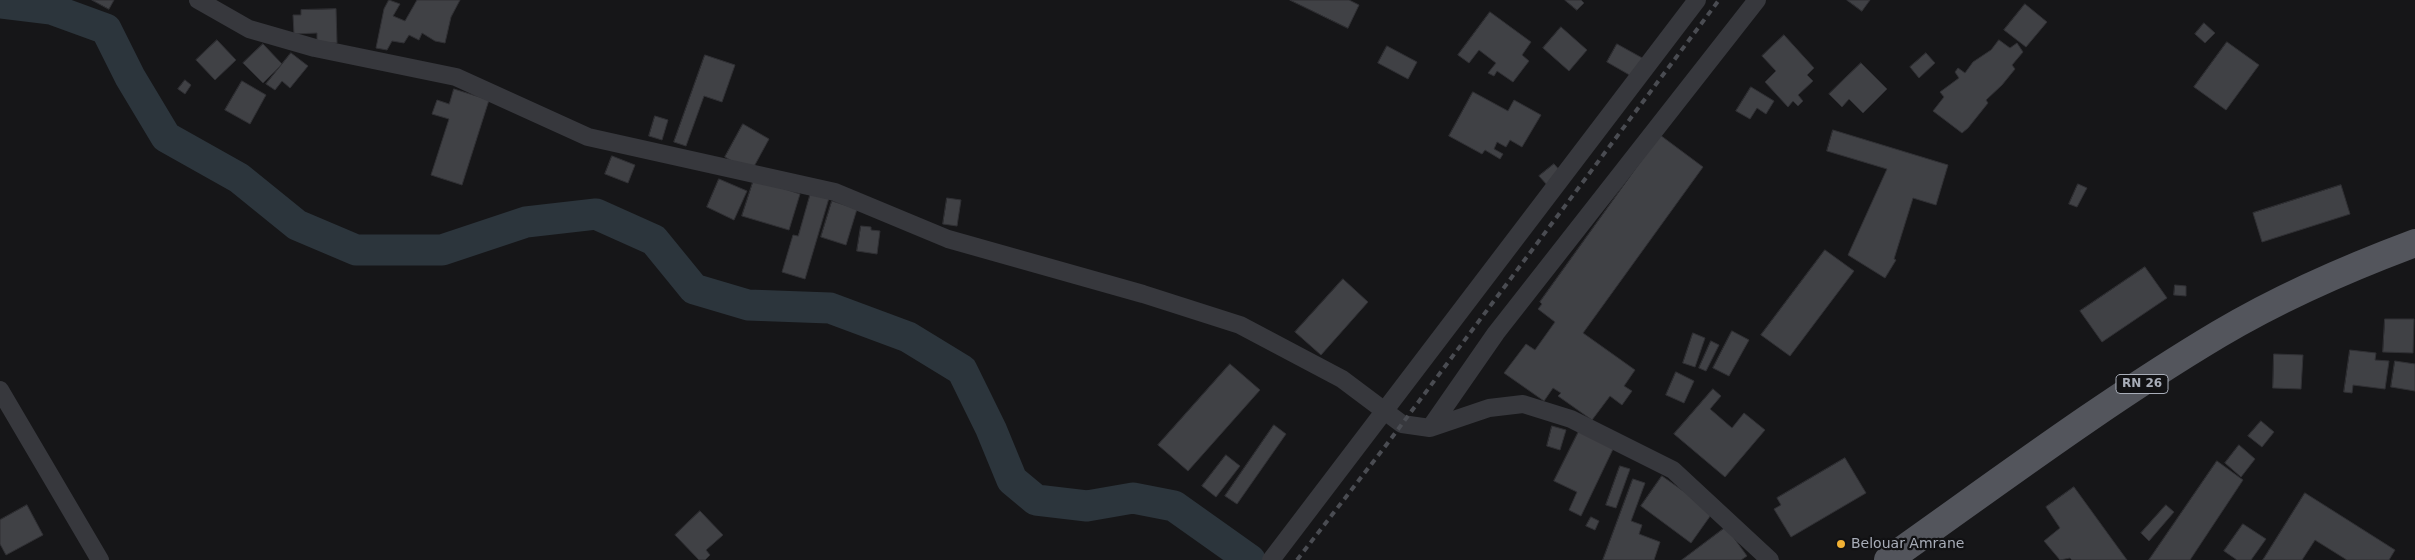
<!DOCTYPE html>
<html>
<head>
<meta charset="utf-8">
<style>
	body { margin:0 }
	canvas { display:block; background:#161618 }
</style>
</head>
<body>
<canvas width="2415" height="560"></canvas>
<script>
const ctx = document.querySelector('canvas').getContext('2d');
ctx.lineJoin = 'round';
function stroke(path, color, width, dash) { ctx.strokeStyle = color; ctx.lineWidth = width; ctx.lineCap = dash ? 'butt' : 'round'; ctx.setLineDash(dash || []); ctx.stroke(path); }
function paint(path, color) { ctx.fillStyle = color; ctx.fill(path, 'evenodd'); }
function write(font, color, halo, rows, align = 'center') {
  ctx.font = font + ' "DejaVu Sans",sans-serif'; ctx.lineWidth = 4.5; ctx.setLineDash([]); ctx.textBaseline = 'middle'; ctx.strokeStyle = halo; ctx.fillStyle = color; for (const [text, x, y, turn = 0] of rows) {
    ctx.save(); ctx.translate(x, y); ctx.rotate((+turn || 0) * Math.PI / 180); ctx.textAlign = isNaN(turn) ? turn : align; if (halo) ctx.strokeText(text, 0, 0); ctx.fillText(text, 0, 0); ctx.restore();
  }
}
stroke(new Path2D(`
	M0,3l51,6 55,20 24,48 36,60 73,41 58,47 59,25h86l84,-28 70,-8 58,26 40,49 54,16 82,3 78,29 54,33 29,59 21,51 24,20 51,6 46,-8 41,8 76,54`), '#2c353c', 31);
const building = new Path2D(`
	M92,0h22l-5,9z
	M389,0l11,4 -7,12 12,5 12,-21h43l-9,17 -6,26 -10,-2 -13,-8 -3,7 -10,-5 -5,8 -12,-2 -5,9 -11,-2 8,-39z
	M1290,0h59l10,5 -11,23z
	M1565,0h16l3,3 -7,7z
	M1847,0h23l-8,11z
	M2025,4l22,18 -21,25 -22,-17z
	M336,9l1,34h-20v-10l-23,1 -1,-19h8v-5z
	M1490,12l41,30 -9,13 7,6 -16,21 -16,-11 -3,5 -6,-3 8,-10 -17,-13 -10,13 -11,-8z
	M2204,23l11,10 -10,10 -10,-9z
	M1561,27l26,23 -18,21 -26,-23z
	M1784,35l30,33 -7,7 6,6 -15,14 5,6 -5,5 -5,-5 -5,6 -23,-25 11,-11 -14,-15z
	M217,40l19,20 -21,20 -19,-20z
	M1999,40l11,8 7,-5 6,9 -11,13 3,4 -13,16 -16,15 2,3 -20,25 -6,5 -29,-22 11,-14 -4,-5 19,-14 -4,-6 3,-4 7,5 8,-11 18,-12z
	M2227,42l32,23 -33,45 -32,-23z
	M263,44l19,20 -19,19 -20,-20z
	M1617,44l27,15 -11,18 -26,-15z
	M1387,46l30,16 -9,17 -30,-16z
	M291,53l17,13 -18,22 -8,-7 -7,9 -9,-6z
	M1926,53l9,10 -16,15 -9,-11z
	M705,55l30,10 -13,37 -18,-6 -18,50 -12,-4z
	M1861,63l26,26 -24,24 -14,-14 -7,8 -13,-13z
	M185,80l6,5 -6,9 -7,-5z
	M242,81l24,14 -16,29 -25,-14z
	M1751,87l23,14 -8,13 -9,-6 -7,11 -14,-8z
	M454,89l35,11 -27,85 -31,-10 18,-56 -17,-5 5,-14 12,4z
	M1473,92l35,19 6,-11 27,15 -19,32 -12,-7 -4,7 -9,-5 -3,7 9,5 -3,5 -15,-9 -3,4 -33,-18z
	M655,116l13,4 -6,20 -13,-4z
	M743,124l26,15 -18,33 -26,-15z
	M1833,130l115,35 -12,40 -23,-7 -19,61 2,1 -11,18 -37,-23 39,-86 -60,-18z
	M1660,135l43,32 -120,166 52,37 -11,16 8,5 -10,14 -12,-9 -18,24 -34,-24 3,-3 -8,-5 -9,13 -40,-28 22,-29 9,6 20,-28 -17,-13 4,-5 -2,-2z
	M612,156l23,9 -7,18 -23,-9z
	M1554,164l9,10 -15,12 -9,-10z
	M719,179l28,12 -13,29 -27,-13z
	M754,179l46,15 -11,36 -47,-14z
	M2078,184l9,4 -10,19 -8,-3z
	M2341,185l9,29 -88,28 -9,-29z
	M811,192l18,6 -24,81 -23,-7 11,-37 5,1z
	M947,198l14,2 -4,26 -14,-2z
	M832,201l25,8 -11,36 -25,-8z
	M861,226l10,1v3l9,1 -3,23 -20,-3z
	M1825,250l29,21 -64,85 -29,-21z
	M2145,267l22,31 -65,44 -22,-31z
	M1343,279l25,23 -47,53 -26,-23z
	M2175,285l11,1v10l-12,-1z
	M2385,319h29l-1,34 -30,-1z
	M1732,331l17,9 -20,36 -16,-8z
	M1693,333l12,5 -10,29 -12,-4z
	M1711,341l8,4 -13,26 -7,-3z
	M2350,350l26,3 -1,7 14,1 -4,28 -32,-4 -1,8 -8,-1z
	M2274,354l29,1 -2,34 -28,-1z
	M2395,361l20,3v27l-24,-4z
	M1230,364l30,26 -72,81 -30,-26z
	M1676,372l18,9 -10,22 -18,-8z
	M1713,389l8,7 -11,13 22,19 12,-15 21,17 -40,47 -51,-43z
	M2261,421l13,11 -12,15 -14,-11z
	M1274,425l12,9 -49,70 -12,-8z
	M1552,426l14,4 -6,20 -13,-4z
	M1579,431l35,16 -33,69 -12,-6 8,-18 -23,-11z
	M2239,445l16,14 -14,18 -16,-14z
	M1226,455l14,11 -24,31 -14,-11z
	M1845,458l21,35 -75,44 -17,-28 7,-4 -4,-7z
	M2217,461l26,19 -53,80h-41z
	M1620,466l10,3 -14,39 -10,-3z
	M1662,476l51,36 -22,31 -50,-37z
	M1633,479l12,4 -14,38 11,4 -3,9 21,8 -6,18h-51z
	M2074,487l53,73h-55l-2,-2 -10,2 -16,-19 16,-13 -14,-21z
	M2305,493l90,57 -6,10h-42l-32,-20 -13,20h-39z
	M27,505l16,30 -37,20 -6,-11v-24z
	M2166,505l8,7 -25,29 -8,-8z
	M700,511l23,24 -17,15 4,5 -5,5h-6l-24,-25z
	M1591,517l8,4 -4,9 -9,-4z
	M2243,524l23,15 -15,21h-14l-13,-9z
	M1726,527l21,29 -6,4h-59z`);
paint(building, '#404145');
stroke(building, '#303034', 1);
stroke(new Path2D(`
	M198,0l51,29 66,19 141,29 132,60 247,55 113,47 195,55 97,31 102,54 60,45 28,4 59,-20 34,-4 48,15 102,51 97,90
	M0,390l100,170
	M1430,428l66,-95 261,-333
	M1271,560l426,-560`), '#37383d', 18);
stroke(new Path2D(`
	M1888,560c109,-77 217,-158 331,-226 62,-37 129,-66 196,-91`), '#53555c', 28);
stroke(new Path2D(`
	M1297,560l90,-116 332,-444`), '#4a4c52', 4, [6, 5]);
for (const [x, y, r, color] of [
	[1841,544,5,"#f2b134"]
]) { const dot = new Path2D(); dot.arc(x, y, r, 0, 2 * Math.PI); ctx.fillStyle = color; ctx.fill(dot); stroke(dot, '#111113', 2); }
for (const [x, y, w] of [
	[2142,384,52]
]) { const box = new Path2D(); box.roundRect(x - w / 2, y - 9.5, w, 19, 4); ctx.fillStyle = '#111113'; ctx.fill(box); stroke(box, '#a8adb8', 1); }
write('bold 12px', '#a8adb8', null, [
	["RN 26",2142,384]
]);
write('14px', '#a8adb8', '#111113', [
	["Belouar Amrane",1851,544]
], 'left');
</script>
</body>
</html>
